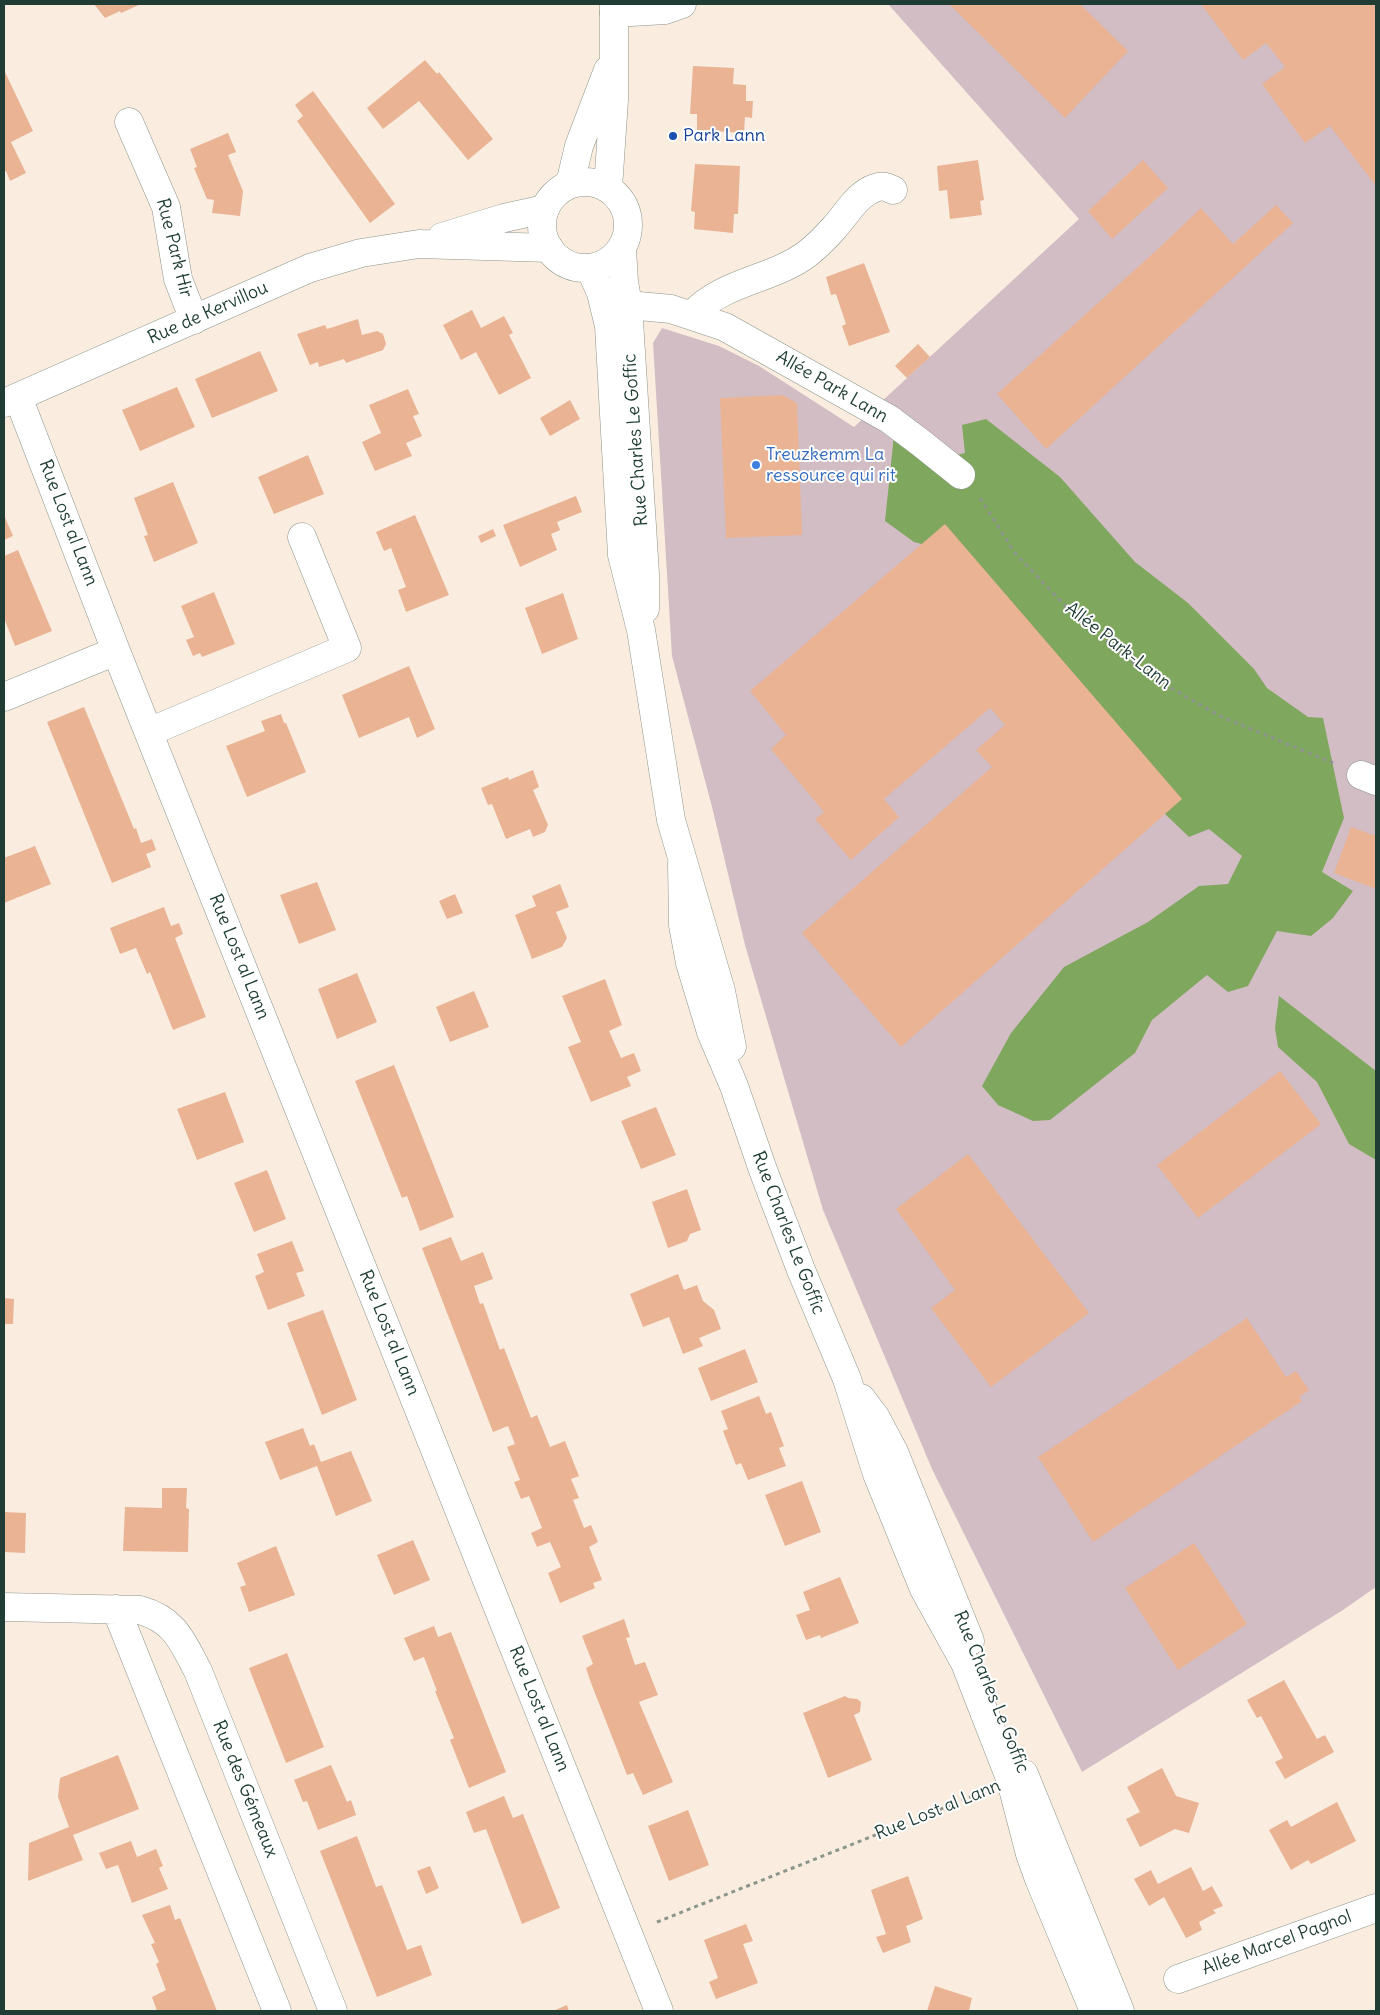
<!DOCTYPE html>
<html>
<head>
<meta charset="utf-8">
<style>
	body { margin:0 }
	#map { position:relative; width:1380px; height:2015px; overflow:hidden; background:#faede0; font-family:Delius,sans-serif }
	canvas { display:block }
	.frame { position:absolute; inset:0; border:5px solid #1f3d34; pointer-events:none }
</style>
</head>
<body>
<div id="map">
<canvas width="1380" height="2015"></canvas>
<div class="frame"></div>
</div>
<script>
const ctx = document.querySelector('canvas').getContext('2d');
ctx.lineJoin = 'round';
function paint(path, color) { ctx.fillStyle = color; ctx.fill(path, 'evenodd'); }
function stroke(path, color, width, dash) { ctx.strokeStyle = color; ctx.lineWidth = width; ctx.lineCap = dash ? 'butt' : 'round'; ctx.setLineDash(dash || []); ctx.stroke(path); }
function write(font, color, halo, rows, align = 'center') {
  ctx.font = font + ' Delius,sans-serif'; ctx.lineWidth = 4; ctx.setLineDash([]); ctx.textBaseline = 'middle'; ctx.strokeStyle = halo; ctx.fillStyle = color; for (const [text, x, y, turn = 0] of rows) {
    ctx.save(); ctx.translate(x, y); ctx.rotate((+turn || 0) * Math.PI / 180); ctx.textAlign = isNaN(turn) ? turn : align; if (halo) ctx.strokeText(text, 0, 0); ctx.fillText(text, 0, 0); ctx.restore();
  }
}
paint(new Path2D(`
	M888,4h488v1583l-33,23 -261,162 -150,-303 -109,-259 -78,-265 -33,-138 -40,-151 -19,-313 9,-15 57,18 40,20 95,61 225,-208z`), '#d2bdc5');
paint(new Path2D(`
	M986,419l74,58 75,85 53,41 66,66 13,19 41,29 15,1 21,100 -22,54 31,19 -20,27 -22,18 -34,-5 -29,55 -20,6 -21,-17 -55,45 -17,33 -85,67 -17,1 -35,-16 -16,-19 29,-53 53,-66 84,-45 51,-36 29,-2 14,-28 -33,-27 -20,8 -53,-51 -192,-236 -30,-8 -29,-21 9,-86 38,26 33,-8 -3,-28z
	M1279,996l97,75v89l-27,-16 -32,-62 -39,-35 -3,-19z`), '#80a75e');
paint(new Path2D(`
	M94,4h47l-20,9 -1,-2 -15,7z
	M949,4h131l48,47 -63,67z
	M1201,4h175v182l-46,-60 -25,17 -43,-59 23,-17 -19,-24 -23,17z
	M425,60l12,14 2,-2 54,67 -25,21 -49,-59 -36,28 -16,-21z
	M693,66l41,2 -1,16 13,1v16h7l-1,17 -7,-1 -1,16 -47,-3v-16h-7z
	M4,72h1l28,59 -22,11 15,31 -16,8 -4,-10 -2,1z
	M313,91l82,113 -25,19 -73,-102 6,-5 -8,-11z
	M228,133l8,19 -8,3 15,36 -3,25 -28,-3 2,-13 -7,-1 -13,-31 3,-1 -7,-18z
	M978,160l6,40 -4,1 2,14 -32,4 -3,-29 -8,1 -2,-25z
	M1143,160l25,28 -56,51 -24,-28z
	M695,164l45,2 -2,48h-4l-1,19 -39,-4 1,-17 -4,-1z
	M1276,205l17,18 -247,226 -49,-55 162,-146 42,-40 32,36z
	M864,263l26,69 -41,14 -7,-20 4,-2 -10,-30 -5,1 -5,-18z
	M472,310l9,18 23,-12 9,17 -4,2 22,43 -32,17 -23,-43 -15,8 -18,-35z
	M358,319l4,16 15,-4 6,3 3,10 -3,6 -37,13 -2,-4 -25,8 -1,-5 -8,3 -13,-31 28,-9 2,4z
	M918,344l12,13 -23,21 -12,-12z
	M260,351l18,40 -66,27 -17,-39z
	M177,387l18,40 -55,24 -18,-41z
	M408,389l11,25 -6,2 9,20 -16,7 6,13 -37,15 -13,-29 19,-9 -12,-28z
	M782,395l15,8 5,132 -76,3 -6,-140z
	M570,400l10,19 -30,17 -10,-18z
	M308,455l16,39 -50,20 -16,-37z
	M173,482l25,61 -44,19 -10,-26 4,-1 -14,-37z
	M576,496l6,16 -25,10 3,8 -9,4 6,16 -37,17 -17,-42z
	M4,515l9,21 -9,4z
	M415,515l34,80 -43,17 -8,-22 8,-3 -15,-39 -7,3 -8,-19z
	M945,524l237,275 -281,248 -99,-114 190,-166 -16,-17 29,-25 -15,-17 -106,91 15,18 -48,43 -36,-41 9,-7 -53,-63 15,-14 -36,-44z
	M493,529l3,7 -15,7 -3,-7z
	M18,550l34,81 -37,15 -11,-28v-62z
	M214,592l21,52 -33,13 -2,-4 -7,3 -7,-16 8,-3 -13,-31z
	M563,593l15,46 -36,15 -17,-46z
	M409,666l26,63 -18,9 -8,-21 -50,21 -17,-43z
	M84,707l50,122 2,-1 5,15 11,-4 4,11 -10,4 5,13 -39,16 -65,-161z
	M281,714l3,9h2l20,49 -59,25 -21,-51 39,-15 -4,-10z
	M533,770l6,17 -6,3 15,35 -3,7 -12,5 -3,-8 -24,10 -14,-35 -4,1 -7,-17 27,-11 1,3z
	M1351,827l25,9v53l-42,-16z
	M35,846l16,38 -47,19v-45z
	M317,882l19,48 -37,14 -19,-49z
	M560,884l9,23 -13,5 11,26 -5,9 -30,12 -17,-44 21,-9 -4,-10z
	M455,894l8,19 -16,6 -8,-18z
	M164,907l7,19 8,-3 4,11 -8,4 31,79 -33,13 -23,-58 -3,2 -11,-26 -16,6 -10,-26z
	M357,973l20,49 -40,17 -19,-50z
	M605,979l17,46 -13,6 12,27 13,-5 7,18 -14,6 4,9 -40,16 -23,-55 13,-5 -19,-46z
	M474,991l15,36 -39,15 -14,-35z
	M394,1065l60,152 -34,14 -13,-35 -5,2 -47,-117z
	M1280,1071l41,53 -123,94 -41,-53z
	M225,1092l19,50 -47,18 -20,-51z
	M656,1107l20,48 -35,14 -20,-48z
	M968,1154l121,159 -98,74 -60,-79 24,-18 -59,-81z
	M267,1170l19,49 -32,13 -20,-49z
	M687,1189l14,41 -11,4 -3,7 -19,7 -16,-46z
	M451,1237l10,24 22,-9 10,27 -19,7 6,18 3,-1 17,47 4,-2 27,70 6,-3 13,32 15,-6 14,35 -8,3 8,19 -6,2 11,28 7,-3 7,17 -9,5 13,33 -9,3 2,5 -35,15 -12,-30 13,-6 -11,-25 -13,5 -6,-14 11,-5 -13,-32 -8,3 -7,-17 6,-2 -13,-33 8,-3 -7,-18 -15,6 -71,-184z
	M292,1241l12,30 -8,2 9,23 -37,14 -13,-34 9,-4 -7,-18z
	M678,1274l6,16 13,-5 6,16 11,9 7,19 -22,9 4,8 -20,8 -14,-37 -26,10 -13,-33z
	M4,1298l10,1 -1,25h-9z
	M323,1310l34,90 -35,15 -35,-92z
	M1247,1318l39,59 10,-6 13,19 -10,7 3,4 -209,141 -55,-85z
	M745,1349l13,33 -47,19 -13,-33z
	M759,1396l7,18 5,-2 13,34 -5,2 7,18 -38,14 -7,-17 -5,2 -13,-34 5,-2 -7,-18z
	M303,1428l7,18 4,-2 7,18 30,-11 21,50 -36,15 -19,-50 -37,14 -15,-38z
	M802,1481l19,51 -36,14 -20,-51z
	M162,1488h25l-1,20 3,1 -1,43 -65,-1 2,-44 37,1z
	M4,1512l22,1 -1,40 -21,-1z
	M413,1540l17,40 -36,15 -17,-40z
	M1194,1543l53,81 -69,46 -53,-82z
	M276,1546l19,49 -46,17 -9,-25 6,-2 -9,-22z
	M840,1577l19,46 -38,15 -1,-3 -14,5 -10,-25 14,-5 -7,-18z
	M624,1619l6,18 -4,1 9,27 10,-3 13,33 -19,7 34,80 -30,13 -10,-22 -6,2 -36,-92 -5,-15 7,-4 -11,-28z
	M434,1626l4,11 13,-5 55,140 -37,16 -19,-48 4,-2 -19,-47h2l-13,-34 -10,4 -10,-23z
	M287,1653l37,94 -38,16 -37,-95z
	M1284,1680l33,59 8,-4 9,17 -49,27 -10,-17 8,-4 -22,-42 -4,2 -10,-18z
	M845,1696l3,2 9,1 4,3 -1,10 -6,3 18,45 -44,18 -25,-65z
	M118,1755l21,54 -66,26 10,25 -55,21 1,-38 40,-16 -11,-30 2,-19z
	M331,1765l16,37 4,-2 5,15 -38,15 -11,-29 -4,1 -9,-22z
	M1162,1768l14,28 23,7 -10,30 -14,-4 -35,18 -14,-28 14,-7 -13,-25z
	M504,1796l9,22 10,-4 37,94 -38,16 -36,-95 -12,4 -8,-21z
	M1337,1802l19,39 -45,23 -3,-4 -17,10 -22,-40 18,-10 4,7z
	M688,1810l21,55 -40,16 -21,-55z
	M357,1836l19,51 6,-2 25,65 14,-5 11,30 -55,22 -57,-146z
	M131,1841l6,16 19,-8 7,17 -4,2 9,21 -36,14 -14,-38 -12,4 -7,-16z
	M430,1866l9,22 -13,6 -9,-23z
	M1191,1867l12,24 9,-5 11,20 -10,4 3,3 -17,9 3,8 -16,8 -22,-41 -15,9 -15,-27 17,-9 7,14z
	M908,1876l15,43 -17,7 5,16 -28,11 -7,-16 10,-3 -15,-44z
	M170,1905l5,15 5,-2 37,93h-60l-5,-14 14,-7 -10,-26 3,-2 -8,-18 4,-1 -13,-28z
	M746,1924l7,17 -10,3 15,39 -42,16 -7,-17 9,-4 -14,-38z
	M935,1986l37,12 -3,13h-42z
	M567,2005l2,6h-16z`), '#e9b394');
const minor = new Path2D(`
	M614,13l51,-3 17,-6
	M129,122l37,85 12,72 16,41
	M442,237l62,-19 41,-9
	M628,305l43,4 54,18 164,92 32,24 40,32
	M692,315c31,-34 80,-35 115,-61 9,-7 19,-17 27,-26 12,-13 23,-34 41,-40 7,-3 12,-1 18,2
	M18,397l98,254 543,1360
	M4,403l306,-135 51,-15 58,-9 130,4
	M4,697l112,-46
	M149,732l198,-84 -45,-111
	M1361,775l15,6
	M4,1607l136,3c35,10 42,31 58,61l135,340
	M116,1609l161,402
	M1178,1979l198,-71`);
const tertiary = new Path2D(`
	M542 225a43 43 0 1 1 86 0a43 43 0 1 1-86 0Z
	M570,184l9,-38 29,-76
	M608,188l6,-88v-96
	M622,249l2,33 4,23 17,269v35
	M590,268l11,25 8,33 13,229 19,75 30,190 50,171 11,56
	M682,863l1,62 7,38 21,69 23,54 29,84 38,100 46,109 30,95 47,115 41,74 46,118 19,73 9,25 55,132
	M861,1398l15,20 18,34 76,189
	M1024,1774l96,237`);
stroke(minor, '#8c958a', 29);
stroke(tertiary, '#8c958a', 29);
stroke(new Path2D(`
	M980,498l35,55 58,61 77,62 70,40 113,47
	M657,1922l324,-129`), '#8c958a', 3, [4, 4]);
stroke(minor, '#fff', 28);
stroke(tertiary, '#fff', 28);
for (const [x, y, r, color] of [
	[673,136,5,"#1a4fb4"],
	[756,465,5,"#3f7fe0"]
]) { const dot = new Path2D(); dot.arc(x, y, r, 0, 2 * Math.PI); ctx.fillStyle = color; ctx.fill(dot); stroke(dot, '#fff', 2); }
write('18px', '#164399', '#fff', [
	["Park Lann",683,136]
], 'left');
write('18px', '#1f3d34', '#fff', [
	["Rue Park Hir",174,248,76],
	["Rue de Kervillou",208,313,-24],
	["Allée Park Lann",832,387,30],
	["Rue Charles Le Goffic",636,440,-94],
	["Rue Lost al Lann",68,523,69],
	["Allée Park-Lann",1118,646,38],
	["Rue Lost al Lann",239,957,68],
	["Rue Charles Le Goffic",788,1233,69],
	["Rue Lost al Lann",389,1333,68],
	["Rue Charles Le Goffic",991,1692,68],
	["Rue Lost al Lann",539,1709,68],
	["Rue des Gémeaux",245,1789,68],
	["Rue Lost al Lann",938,1810,-22],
	["Allée Marcel Pagnol",1277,1943,-20]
]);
write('18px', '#366cbe', '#fff', [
	["Treuzkemm La",766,455],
	["ressource qui rit",766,476]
], 'left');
</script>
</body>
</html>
